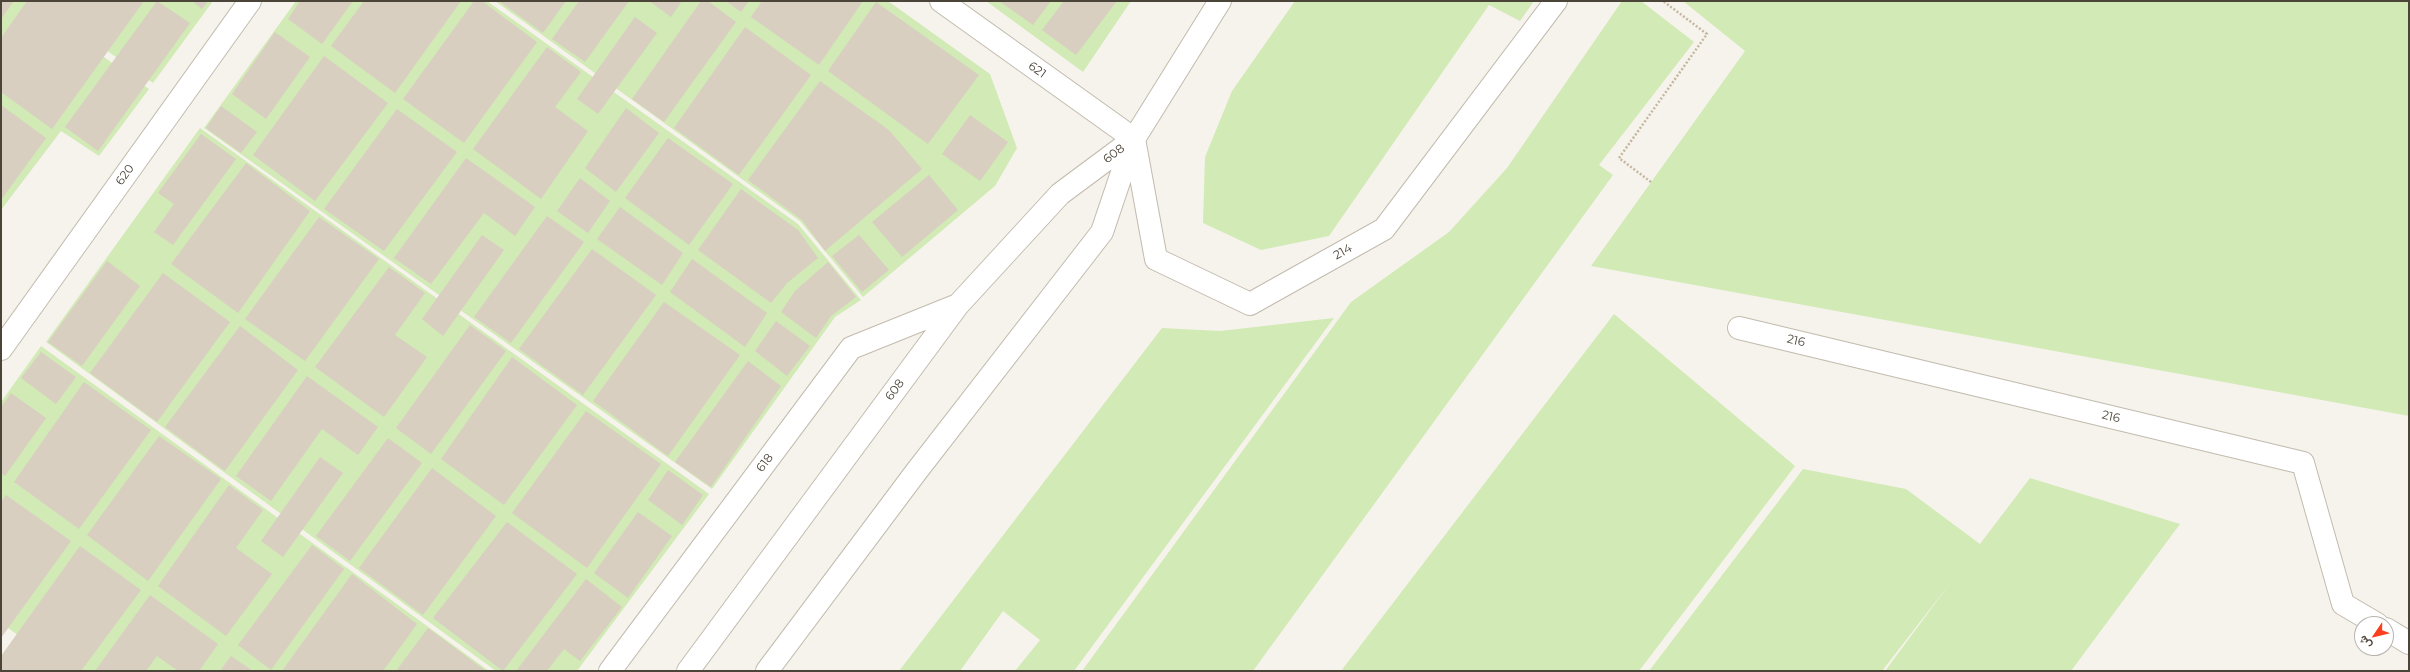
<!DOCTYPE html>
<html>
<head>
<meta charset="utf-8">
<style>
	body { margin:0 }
	#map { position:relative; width:2410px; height:672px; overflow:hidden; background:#f6f3ec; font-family:Montserrat,Vazirmatn,sans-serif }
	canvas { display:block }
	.frame { position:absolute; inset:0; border:2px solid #4b4439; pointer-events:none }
	.north { position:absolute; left:2354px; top:616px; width:40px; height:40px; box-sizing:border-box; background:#fff; border:1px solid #b7b4b0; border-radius:50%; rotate:235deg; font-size:11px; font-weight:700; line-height:16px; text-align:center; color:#4b4439 }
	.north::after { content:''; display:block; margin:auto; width:14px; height:18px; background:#fc3f1d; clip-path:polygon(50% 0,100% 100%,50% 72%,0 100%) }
</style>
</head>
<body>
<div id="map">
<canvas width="2410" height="672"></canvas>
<div class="frame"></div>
<div class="north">ش</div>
</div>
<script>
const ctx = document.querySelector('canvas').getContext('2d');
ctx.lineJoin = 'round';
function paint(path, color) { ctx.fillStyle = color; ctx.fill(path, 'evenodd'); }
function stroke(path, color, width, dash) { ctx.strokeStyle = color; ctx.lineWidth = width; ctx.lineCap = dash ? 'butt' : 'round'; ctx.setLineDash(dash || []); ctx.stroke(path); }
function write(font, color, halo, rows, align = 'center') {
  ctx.font = font + ' Montserrat,sans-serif'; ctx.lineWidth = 3; ctx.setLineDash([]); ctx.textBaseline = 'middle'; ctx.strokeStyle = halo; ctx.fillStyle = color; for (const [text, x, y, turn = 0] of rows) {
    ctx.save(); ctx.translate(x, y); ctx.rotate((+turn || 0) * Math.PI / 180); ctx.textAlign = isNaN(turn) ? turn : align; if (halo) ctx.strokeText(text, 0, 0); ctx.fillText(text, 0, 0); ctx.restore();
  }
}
paint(new Path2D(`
	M1,1h24l124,88 -50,67 -38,-25 -60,79z
	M36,1h177l-60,82z
	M296,1h191l311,223 63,76 -26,17 -123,172 -508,-361z
	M495,1h393l102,73 27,74 -22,38 -132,111 -63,-76z
	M986,1h145l-48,71z
	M1295,1h239l-14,20 -31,-16 -160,231 -68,14 -58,-27 2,-66 27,-66z
	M1622,1h19l53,41 -95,123 14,10 -360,496h-171l269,-369 98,-70 58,-64z
	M1683,1h726v415l-818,-150 154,-215z
	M200,128l509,366 -132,177h-81l-450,-329z
	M1614,314l181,152 -156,205h-298z
	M1334,318l-260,353h-59l25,-31 -37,-29 -43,60h-61l263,-343 58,3z
	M41,346l448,325h-421l-67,-48v-221z
	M1803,469l103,20 74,55 50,-66 150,46 -109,147h-186l66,-89 -69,89h-233z`), '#d2eab5');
paint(new Path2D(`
	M1,1h13l-13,18z
	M27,1h117l-92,128 -51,-37v-54z
	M157,1l33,22 -92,128 -33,-24z
	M192,1h16l-6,8z
	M300,1h53l-31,43 -34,-25z
	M364,1h97l-66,92 -64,-47z
	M474,1h8l55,41 -73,101 -61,-44z
	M499,1h67l-23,32z
	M579,1h50l-44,61 -33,-23z
	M649,1h33l-11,16z
	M701,1h7l28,21 -72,100 -32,-23z
	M726,1h23l-8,11z
	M762,1h101l-44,64 -68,-48z
	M999,1h52l-18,24z
	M1064,1h53l-41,54 -34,-25z
	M876,2l103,73 -51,69 -100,-73z
	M635,17l22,16 -59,81 -21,-15z
	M745,27l66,48 -72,100 -65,-47z
	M275,32l35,25 -44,62 -34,-25z
	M547,47l34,25 -26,35 33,24 -47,68 -68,-50z
	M324,56l64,47 -73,98 -62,-46z
	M820,81l69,49 33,39 -97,82 -23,-31 -54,-40z
	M1,105l45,33 -45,62z
	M221,106l36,26 -16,21 -35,-25z
	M626,108l33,25 -43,59 -31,-24z
	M397,109l60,43 -73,99 -60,-42z
	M970,115l38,27 -28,39 -38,-27z
	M201,134l35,25 -63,86 -19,-13 20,-28 -16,-11z
	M668,138l65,46 -44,61 -64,-47z
	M466,158l69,49 -20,29 -31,-23 -53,71 -37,-26z
	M246,163l64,48 -72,102 -67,-49z
	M929,175l29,35 -56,47 -30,-35z
	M580,178l30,23 -22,32 -31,-22z
	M741,189l57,41 20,28 -31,25 -16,20 -73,-53z
	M620,207l63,46 -21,32 -65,-46z
	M547,216l37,26 -73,101 -37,-26z
	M319,217l60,42 -74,102 -60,-42z
	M482,235l22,15 -61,86 -21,-17z
	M859,235l30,35 -27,22 -30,-36z
	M592,249l64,46 -73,100 -64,-46z
	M692,259l75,54 -22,34 -75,-55z
	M107,261l33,25 -58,80 -34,-24z
	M828,262l28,35 -25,19 -15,22 -35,-26 14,-21z
	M389,267l36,26 -30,42 32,22 -43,60 -69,-50z
	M163,273l67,49 -73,100 -67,-49z
	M664,302l76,53 -72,101 -75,-55z
	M776,321l34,25 -23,30 -32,-25z
	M470,325l36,26 -75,103 -35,-26z
	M240,326l58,44 -73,101 -60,-44z
	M41,352l35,25 -20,27 -35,-26z
	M512,357l65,48 -73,100 -63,-46z
	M748,361l33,25 -70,101 -36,-25z
	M307,376l71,51 -20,28 -36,-26 -51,72 -35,-25z
	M84,382l67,48 -72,99 -65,-47z
	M11,393l35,25 -41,58 -4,-3v-66z
	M586,411l75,53 -74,104 -75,-55z
	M159,436l62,43 -73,102 -61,-46z
	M388,438l34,25 -72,98 -34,-25z
	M320,457l23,16 -60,84 -22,-16z
	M432,468l64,48 -73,99 -64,-47z
	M668,470l35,25 -21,30 -34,-25z
	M229,485l34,25 -27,38 36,26 -46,62 -68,-50z
	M6,495l65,46 -70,97v-136z
	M638,512l34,24 -44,62 -34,-25z
	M507,522l70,52 -74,97 -70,-53z
	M312,545l32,24 -73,101 -33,-25z
	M80,546l61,44 -60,81h-80v-15z
	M352,574l65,50 -34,47h-101z
	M586,579l36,28 -42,54 -16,-12 -17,22h-31z
	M150,595l68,49 -19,27h-21l-21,-15 -11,15h-51z
	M428,628l58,43h-90z
	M231,656l22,15h-33z`), '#d8cfc1');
const minor = new Path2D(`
	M941,1l193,138
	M1134,139l22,120 94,45 134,-75 172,-228
	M1739,328l564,135 40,141 34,20
	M1,349l249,-348
	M2386,629l23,14
	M610,671l241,-323 107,-43
	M688,671l270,-366 102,-111 74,-55 86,-138
	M767,671l149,-199 186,-240 31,-92`);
stroke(minor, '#c2bbae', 24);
stroke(new Path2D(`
	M1651,182l-32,-24 88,-124 -44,-33`), '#c4b79f', 2.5, [2, 2]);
stroke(minor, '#fff', 22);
write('12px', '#4b4439', '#fff', [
	["621",1037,70,36],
	["608",1114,154,-37],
	["620",125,175,-54],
	["214",1343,252,-29],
	["216",1796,341,13],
	["608",895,390,-53],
	["216",2111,417,13],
	["618",765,463,-53]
]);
</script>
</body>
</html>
